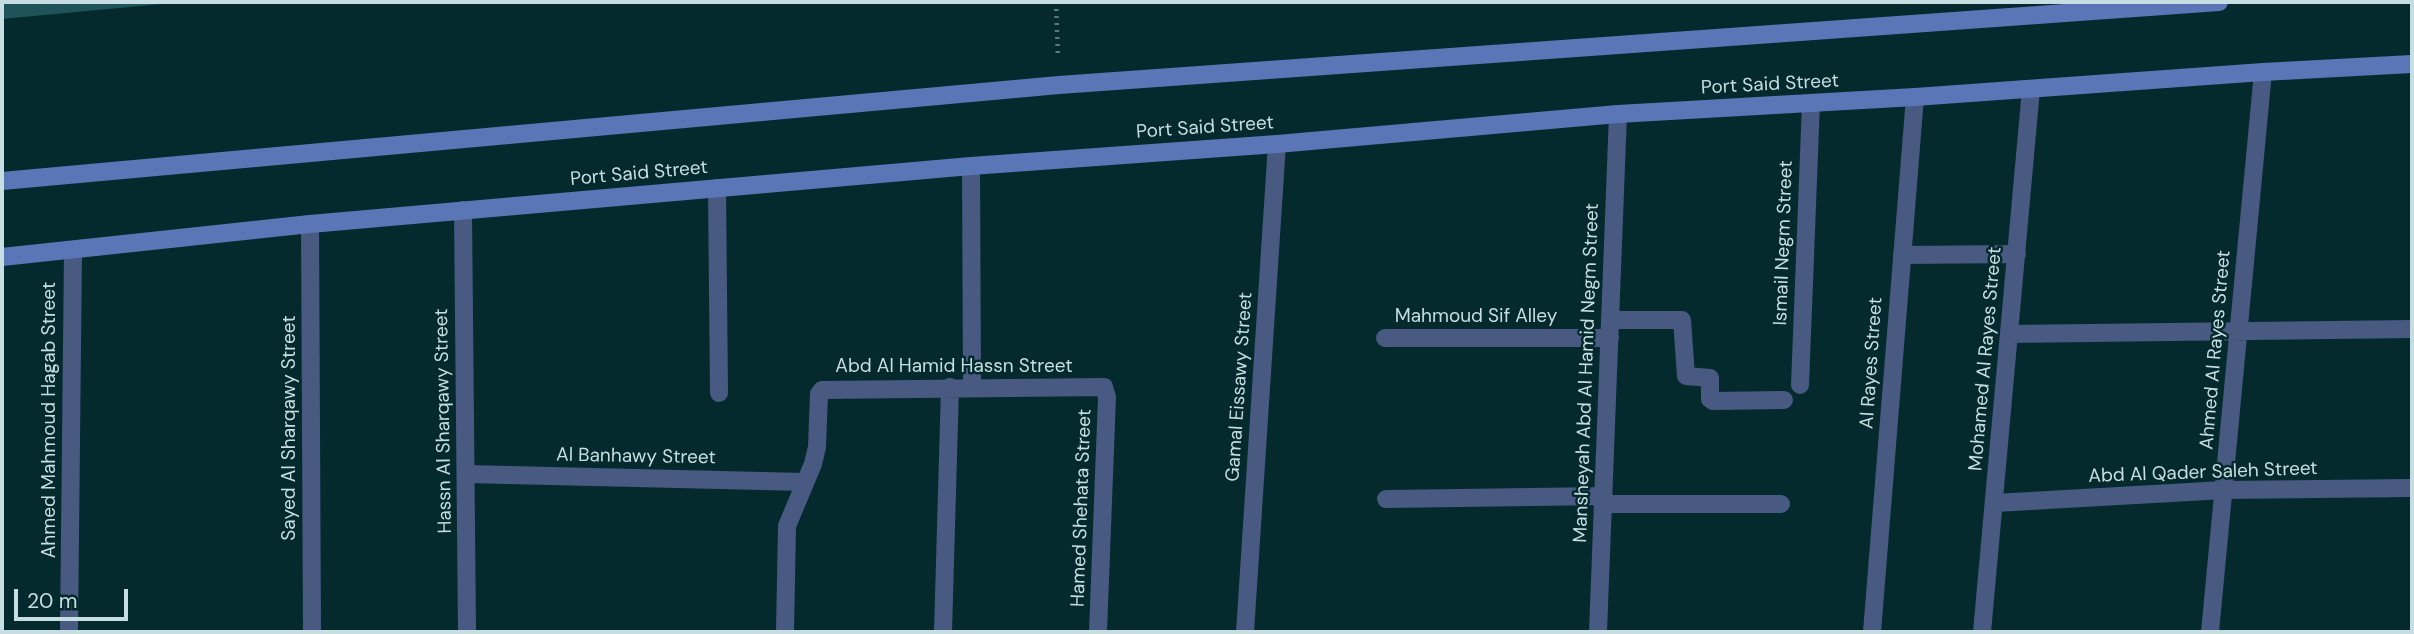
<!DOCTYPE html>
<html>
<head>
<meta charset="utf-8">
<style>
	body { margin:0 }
	#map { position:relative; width:2414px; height:634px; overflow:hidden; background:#042a2e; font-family:"DM Sans",sans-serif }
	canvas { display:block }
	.frame { position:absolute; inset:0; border:4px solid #c6dee1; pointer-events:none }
	.scale { position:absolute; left:14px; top:589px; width:114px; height:32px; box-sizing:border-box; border:4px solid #c6dee1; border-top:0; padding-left:9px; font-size:21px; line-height:24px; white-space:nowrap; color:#c6dee1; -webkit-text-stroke:5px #042a2e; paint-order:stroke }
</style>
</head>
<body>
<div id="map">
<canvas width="2414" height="634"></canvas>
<div class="frame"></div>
<div class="scale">20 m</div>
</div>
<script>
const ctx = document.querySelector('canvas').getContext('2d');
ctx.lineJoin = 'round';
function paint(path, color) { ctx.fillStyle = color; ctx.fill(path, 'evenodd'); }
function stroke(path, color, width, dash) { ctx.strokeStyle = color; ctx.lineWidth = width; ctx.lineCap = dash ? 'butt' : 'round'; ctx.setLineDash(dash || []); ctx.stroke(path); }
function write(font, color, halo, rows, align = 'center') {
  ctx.font = font + ' "DM Sans",sans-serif'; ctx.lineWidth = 5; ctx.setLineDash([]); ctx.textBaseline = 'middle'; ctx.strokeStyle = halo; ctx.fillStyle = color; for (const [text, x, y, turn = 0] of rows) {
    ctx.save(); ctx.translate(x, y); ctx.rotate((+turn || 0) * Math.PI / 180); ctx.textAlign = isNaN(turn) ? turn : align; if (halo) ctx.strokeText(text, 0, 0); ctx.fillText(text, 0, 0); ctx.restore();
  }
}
paint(new Path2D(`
	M2,2h181l-181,17z`), '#1f5359');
stroke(new Path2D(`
	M1056,2l2,55`), '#5b7a7e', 4.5, [2, 5]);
stroke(new Path2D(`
	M971,166l1,222
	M717,188l2,205
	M463,210l4,422
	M310,224l2,408
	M1902,255l115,-1
	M1611,320h71l4,56 24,2v21l3,2 71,-1
	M2009,334l403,-5
	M1385,338h225
	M1800,385l11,-282
	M466,474l339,8
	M1386,499l218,-3
	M1995,503l229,-13 188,-2
	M1603,504h178
	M69,632l4,-382
	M785,632l2,-106 26,-62 4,-17 2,-53 3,-4 282,-3 3,10 -9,235
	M943,632l7,-245
	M1245,632l32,-488
	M1598,632l20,-518
	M1872,632l43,-535
	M1982,632l49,-543
	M2210,632l53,-560`), '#485a81', 18);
stroke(new Path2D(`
	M2,181l1057,-96 1160,-83
	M2,257l308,-33 661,-58 306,-22 341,-30 297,-17 348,-25 149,-8`), '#5b76b6', 18);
write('19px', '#c6dee1', '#042a2e', [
	["Port Said Street",1770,85,-3],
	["Port Said Street",1205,128,-4],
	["Port Said Street",639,174,-5],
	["Ismail Negm Street",1784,243,-88],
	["Mahmoud Sif Alley",1476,317],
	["Ahmed Al Rayes Street",2216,350,-85],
	["Mohamed Al Rayes Street",1986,359,-85],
	["Al Rayes Street",1872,363,-86],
	["Abd Al Hamid Hassn Street",954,367],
	["Mansheyah Abd Al Hamid Negm Street",1587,373,-88],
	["Gamal Eissawy Street",1240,387,-86],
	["Ahmed Mahmoud Hagab Street",50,420,-90],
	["Hassn Al Sharqawy Street",444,421,-91],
	["Sayed Al Sharqawy Street",290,428,-90],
	["Al Banhawy Street",636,457,1],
	["Abd Al Qader Saleh Street",2203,473,-2],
	["Hamed Shehata Street",1082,508,-88]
]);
</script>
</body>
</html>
